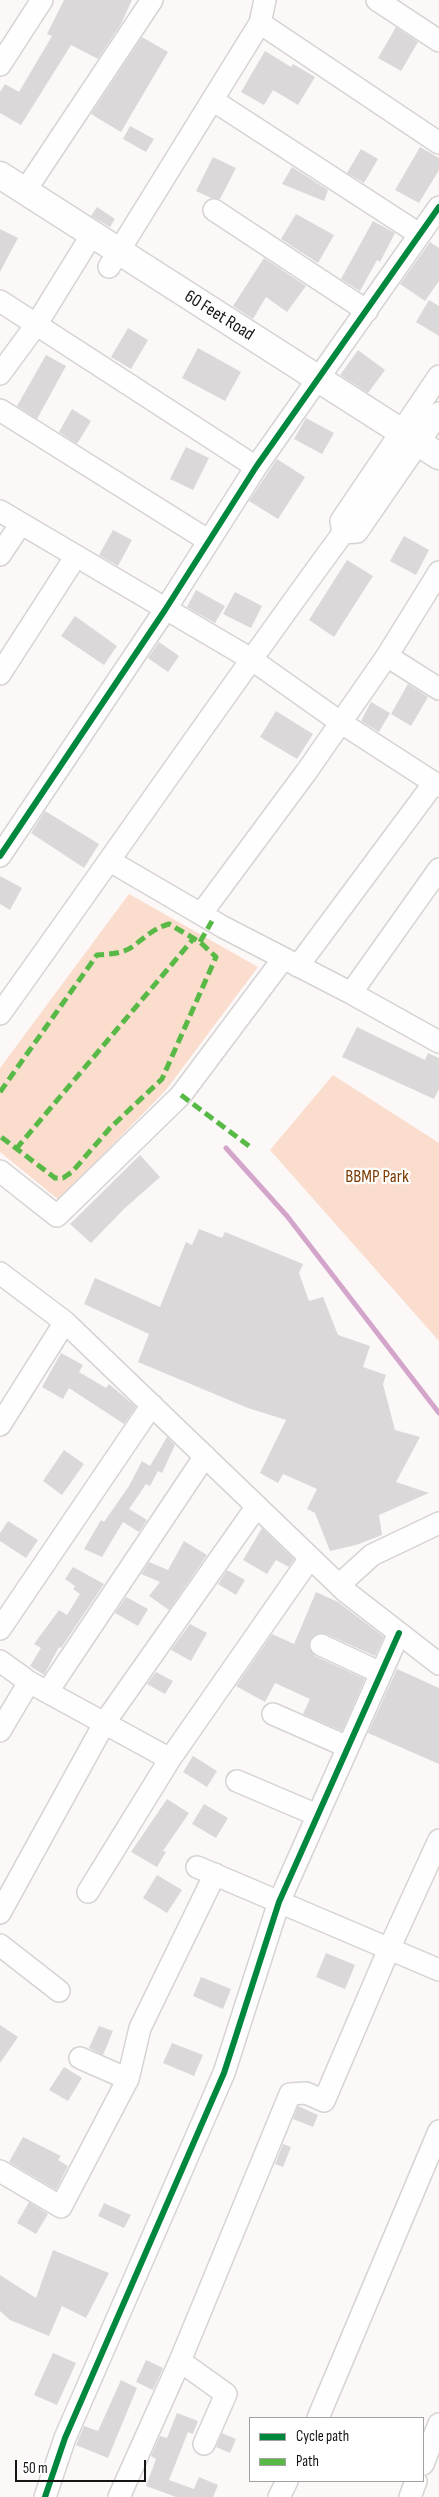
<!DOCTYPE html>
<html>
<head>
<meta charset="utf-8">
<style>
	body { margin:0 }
	#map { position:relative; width:439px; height:2497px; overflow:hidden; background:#fcf8f8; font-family:"Sofia Sans Condensed",sans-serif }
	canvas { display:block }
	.legend { position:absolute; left:249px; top:2417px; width:175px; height:65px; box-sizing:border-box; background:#fff; border:1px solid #a2a1a1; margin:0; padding:6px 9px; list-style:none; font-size:15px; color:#161414 }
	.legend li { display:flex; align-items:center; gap:10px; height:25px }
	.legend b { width:25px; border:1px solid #a2a1a1 }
	.scale { position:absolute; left:15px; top:2460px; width:131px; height:22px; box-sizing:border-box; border:2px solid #161414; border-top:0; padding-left:6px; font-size:15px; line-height:18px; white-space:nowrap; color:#161414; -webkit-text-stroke:4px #fff; paint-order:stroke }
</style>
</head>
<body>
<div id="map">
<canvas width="439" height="2497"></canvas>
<ul class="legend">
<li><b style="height:6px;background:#00873e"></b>Cycle path</li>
<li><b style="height:6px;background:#58b947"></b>Path</li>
</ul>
<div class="scale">50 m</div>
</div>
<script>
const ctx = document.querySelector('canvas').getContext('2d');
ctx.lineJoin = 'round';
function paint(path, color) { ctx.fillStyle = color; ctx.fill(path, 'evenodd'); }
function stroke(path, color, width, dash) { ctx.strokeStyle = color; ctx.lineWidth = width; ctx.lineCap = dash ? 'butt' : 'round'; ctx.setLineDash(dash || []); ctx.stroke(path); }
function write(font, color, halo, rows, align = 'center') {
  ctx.font = font + ' "Sofia Sans Condensed",sans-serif'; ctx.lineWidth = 4.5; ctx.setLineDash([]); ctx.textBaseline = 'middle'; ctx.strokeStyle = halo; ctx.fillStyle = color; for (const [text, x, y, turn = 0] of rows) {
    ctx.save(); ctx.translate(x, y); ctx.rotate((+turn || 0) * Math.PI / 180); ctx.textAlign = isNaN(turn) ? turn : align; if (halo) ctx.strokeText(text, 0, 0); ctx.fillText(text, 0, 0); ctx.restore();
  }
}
paint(new Path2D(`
	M129,894l129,73 -92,123 -107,110 -59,-48v-84z
	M333,1075l106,68v198l-169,-191z`), '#faddcd');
stroke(new Path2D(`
	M226,1148l61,68 152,197`), '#d3a5cb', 5);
paint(new Path2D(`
	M64,0h68l-11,24 -23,35 -27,-14 -50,80 -21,-12v-21l5,-8 14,8 33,-56 -5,-2z
	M396,27l22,15 -17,29 -23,-13z
	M142,37l26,15 -47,80 -30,-18z
	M265,51l26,16 2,-3 22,13 -17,28 -25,-15 -9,15 -23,-13z
	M130,126l24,13 -8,13 -23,-13z
	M420,147l19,11v12l-20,33 -24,-13z
	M361,149l17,10 -14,24 -17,-10z
	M213,157l23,11 -16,31 -9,-1 -15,-7z
	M292,167l36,23 -4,11 -42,-17z
	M97,207l18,12 -5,8 -19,-11z
	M296,214l38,21 -16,28 -37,-24z
	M373,221l22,12 -15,29 -3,-2 -17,31 -19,-12z
	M0,229l18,9 -18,34z
	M430,242l9,6v33l-14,20 -25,-17z
	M264,258l42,28 -19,26 -21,-15 -13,22 -20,-13z
	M429,300l10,6v30l-23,-14z
	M128,328l20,12 -17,29 -20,-12z
	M198,348l43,24 -16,29 -43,-23z
	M358,350l27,20 -17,23 -28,-18z
	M46,355l20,11 -29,53 -20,-13z
	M72,409l19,12 -14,23 -18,-12z
	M306,418l28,15 -12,21 -28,-15z
	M186,447l23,11 -16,32 -23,-11z
	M277,459l28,18 -27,42 -29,-18z
	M113,530l19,10 -14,26 -19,-11z
	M404,536l25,14 -13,25 -26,-14z
	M347,560l26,16 -39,61 -25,-17z
	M196,590l29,16 -10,17 -28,-16z
	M235,592l27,14 -11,22 -28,-14z
	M75,616l42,30 -13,19 -43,-29z
	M159,642l20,14 -11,16 -20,-14z
	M408,684l20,13 -17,29 -20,-12z
	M371,702l19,11 -11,19 -18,-11z
	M276,711l37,23 -16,25 -37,-22z
	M45,811l54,33 -15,24 -53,-35z
	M0,876l22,12 -12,22 -10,-6z
	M357,1027l68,33 3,-7 11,5v31l-5,10 -92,-42z
	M140,1155l20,22 -36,32 -33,34 -21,-19z
	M199,1229l23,9 3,-6 78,32 -4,9 10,28 14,-4 15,38 32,11 -7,21 23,8 -3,9 12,46 25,7 -24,45 33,11 -50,22 3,20 -26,10 -26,6 -15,-38 -8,-4 10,-20 -34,-15 -5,9 -18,-10 26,-53 -38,-12 -110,-46 11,-28 -65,-30 11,-26 65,29 26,-65 6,3z
	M61,1353l22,12 -4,7 27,16 3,-4 27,23 -12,17 -55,-36 -6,11 -21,-12z
	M167,1437l8,8 -13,28 -4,-2 -8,15 -4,-2 -17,25 18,11 -8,12 -16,-10 -21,35 -18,-8 17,-29 3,2 25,-36 13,-25 8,5z
	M64,1450l20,14 -22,31 -19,-14z
	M8,1521l30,19 -12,18 -26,-17v-8z
	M262,1528l32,31 -5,8 -13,-7 -9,14 -24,-14z
	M184,1541l23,14 -38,55 -20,-14 11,-14 -19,-8 8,-12 19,8z
	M73,1567l31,17 -43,64 -2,-1 -15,28 -14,-9 11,-18 -7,-4 25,-34 8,5 13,-21 -7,-5 2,-3 -10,-7z
	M227,1570l18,10 -9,15 -18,-11z
	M316,1592l22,10 46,35 -9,19 -49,-22 -12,1 -4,5 -1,7 6,9 50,23 -23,52 -39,-17 7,-15 -35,-16 -10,19 -29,-16 36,-52 22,10z
	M126,1597l22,12 -10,17 -23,-13z
	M190,1624l17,9 -16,28 -20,-11z
	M397,1669l42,19v76l-71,-31z
	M156,1672l17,9 -8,13 -18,-10z
	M193,1756l24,15 -10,16 -24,-15z
	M167,1799l22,14 -26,38 3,1 -9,15 -26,-15z
	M204,1804l24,14 -12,20 -24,-14z
	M157,1875l25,15 -15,23 -24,-15z
	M326,1953l29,12 -10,24 -29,-12z
	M201,1977l30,12 -8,20 -30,-13z
	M0,2025l18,12 -18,26z
	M99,2026l14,5 -10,24 -14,-7z
	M172,2043l31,12 -9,21 -31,-13z
	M64,2067l18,11 -14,23 -19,-11z
	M298,2106l20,9 -5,12 -20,-8z
	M23,2137l38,19 -3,4 10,6 -12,24 -47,-28z
	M283,2144l8,3 -8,20 -8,-3z
	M29,2202l19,12 -12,20 -19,-11z
	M104,2203l27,12 -7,13 -26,-12z
	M53,2250l56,23 -23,45 -24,-12 -13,30 -39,-16 -10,-9v-36l36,23z
	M53,2353l23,10 -19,42 -23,-10z
	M146,2360l17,8 -10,22 -17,-8z
	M121,2380l16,8 -29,70 -32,-13 8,-19 14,5z
	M177,2413l21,8 -5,13 -5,-2 -19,48 25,9 5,-12 19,8 -5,12h-37l-30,-11 10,-27 -5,-3 9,-20 7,2z
	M222,2433l14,6 -6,14 -14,-6z`), '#dad8d8');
const minor = new Path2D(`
	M377,0l62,41
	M260,23l179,120
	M0,65l42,-65
	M214,101l205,133
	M25,191l127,-191
	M214,210l153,101
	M109,267l151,-244 5,-23
	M0,301l256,166
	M0,374l36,-49 55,-89
	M439,376l-98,145 2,12 14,-1 82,-119
	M0,410l209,131
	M0,511l251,148 89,63 99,64
	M0,555l20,-30
	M387,656l52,33
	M0,674l76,-118
	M0,856l165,-246 91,-143 183,-260
	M110,861l113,66 128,66 88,49
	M201,914l106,-143 80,-115 52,-84
	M298,966l136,-183
	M351,993l88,-124
	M0,1014c115,-160 226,-322 343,-481
	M0,1171l57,45 124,-121 102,-136
	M0,1273l65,49 280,269 94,73
	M0,1425l65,-103
	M339,1585l33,-30 67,-32
	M0,1629l152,-224
	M321,1645l60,28
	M0,1661l29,21 141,77 -82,133
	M48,1691l157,-235
	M273,1714l75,33
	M0,1731l29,-49
	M170,1759l140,-201
	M237,1781l80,34
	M197,1867l242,103
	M0,1913l105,-191 152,-216
	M0,1945l59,46
	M80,2058l48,21
	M0,2171l61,36 67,-128 12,-51 75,-154
	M180,2361l46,33 -22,50
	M318,2418l121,-287
	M423,2464l16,-40
	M45,2497l20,-59 159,-365 55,-171 120,-269
	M119,2497l61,-136 110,-267 16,-1 18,8 65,-152 50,-109
	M279,2497l8,-16
	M410,2497l6,-16`);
const tertiary = new Path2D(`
	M0,175l439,281`);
stroke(minor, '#d6d3d3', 24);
stroke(tertiary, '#d6d3d3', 29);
stroke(minor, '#fffefe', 21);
stroke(tertiary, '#fffefe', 26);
stroke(new Path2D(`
	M200,942l12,-21
	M0,1092l97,-137c12,-1 25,-1 35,-8 12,-9 22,-19 37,-23l31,18 16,15 -54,122 -52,49 -38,44 -9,6h-8l-55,-42
	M181,1095l68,51
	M16,1149l178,-211`), '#58b947', 5, [10, 5]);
stroke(new Path2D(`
	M0,856l165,-246 91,-143 183,-260
	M45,2497l20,-59 159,-365 55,-171 120,-269`), '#00873e', 6);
write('18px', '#161414', '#fff', [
	["60 Feet Road",219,316,32]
]);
write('18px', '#7d3c03', '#fff', [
	["BBMP Park",377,1177]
]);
</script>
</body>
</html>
